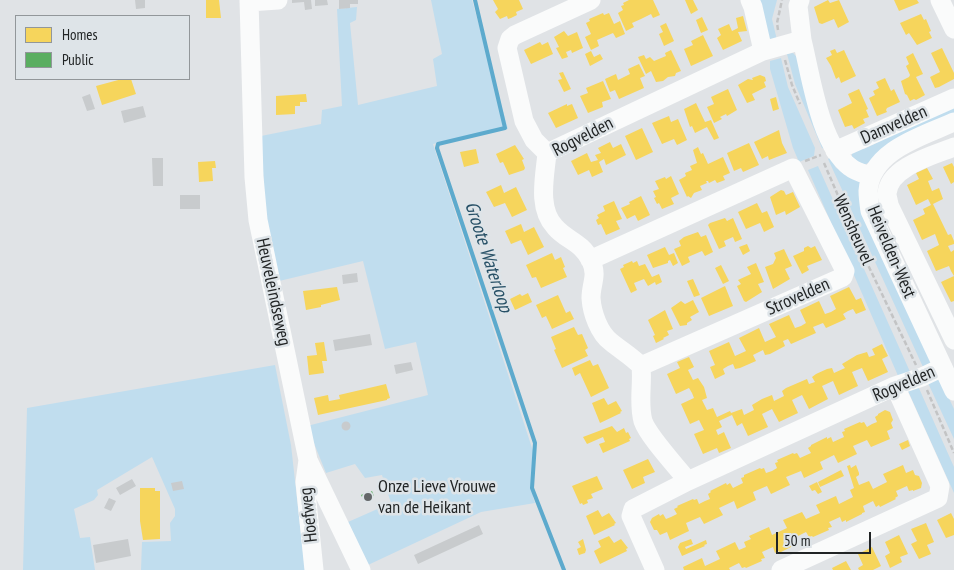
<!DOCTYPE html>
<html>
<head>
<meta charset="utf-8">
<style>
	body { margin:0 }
	#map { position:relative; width:954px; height:570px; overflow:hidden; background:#e0e3e6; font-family:"PT Sans Narrow",sans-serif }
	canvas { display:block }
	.legend { position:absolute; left:15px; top:15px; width:175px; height:65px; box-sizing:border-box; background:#dee4e8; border:1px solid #92979a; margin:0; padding:6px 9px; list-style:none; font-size:15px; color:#212425 }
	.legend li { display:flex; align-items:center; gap:10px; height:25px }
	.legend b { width:25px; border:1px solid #92979a }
	.scale { position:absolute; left:776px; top:532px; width:95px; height:22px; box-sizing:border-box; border:2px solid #212425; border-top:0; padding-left:6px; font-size:15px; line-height:18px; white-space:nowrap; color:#212425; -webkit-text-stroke:4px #dee4e8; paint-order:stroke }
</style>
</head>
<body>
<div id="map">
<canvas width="954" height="570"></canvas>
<ul class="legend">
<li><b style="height:14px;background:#f6d55c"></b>Homes</li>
<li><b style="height:14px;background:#5aae61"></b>Public</li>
</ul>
<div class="scale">50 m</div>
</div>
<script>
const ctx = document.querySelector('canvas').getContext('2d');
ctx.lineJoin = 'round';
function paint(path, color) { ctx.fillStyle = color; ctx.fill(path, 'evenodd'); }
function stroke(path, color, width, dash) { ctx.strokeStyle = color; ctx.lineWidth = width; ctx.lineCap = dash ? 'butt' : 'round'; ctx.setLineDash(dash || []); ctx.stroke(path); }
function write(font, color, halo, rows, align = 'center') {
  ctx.font = font + ' "PT Sans Narrow",sans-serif'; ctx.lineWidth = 5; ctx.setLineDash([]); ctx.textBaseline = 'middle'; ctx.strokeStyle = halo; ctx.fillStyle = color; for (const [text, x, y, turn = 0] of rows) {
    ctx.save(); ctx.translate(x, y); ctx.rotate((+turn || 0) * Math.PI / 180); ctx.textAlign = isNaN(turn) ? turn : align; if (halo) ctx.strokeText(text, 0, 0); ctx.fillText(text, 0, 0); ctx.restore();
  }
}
paint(new Path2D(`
	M431,0h41l36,129 -75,15 100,307v46l2,6 -54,9 -113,53 -20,-43 43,-19 -9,-28 -17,3 -10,-14 -29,9 -19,-47 121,-31 -12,-53 -31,7 -22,-88 -88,21 -9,-58 -5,-88 60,-12 1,-14 20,-4 -5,-97 20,-2 -1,13 -6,3 8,82 79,-19 -4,-27 9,-5z
	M755,0h22l-5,19 5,21h-6l-4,-4z
	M793,53l9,9 24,87 -4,-1 -27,-64 -8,-30z
	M781,58l7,29 27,61 -1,8 -15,6 -6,-14 -23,-79v-8z
	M954,105v10l-88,49h-9l-5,-4v-10l6,-3 6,2z
	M831,157l5,11 15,6 10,6 -1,29 72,155 -9,3 -95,-208z
	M818,166l93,208 -12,4 -91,-208z
	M275,365l16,80 14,125h-164l1,-28 29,-1 -1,-18 5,-7v-7l-23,-52 -55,33 1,5 -4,5 -20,9 6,29 10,-1 5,33h-72l4,-162z
	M939,377l15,32v30l-26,-56z
	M918,386l36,81v26l-46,-102z`), '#c0ddee');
paint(new Path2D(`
	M206,0h13l2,18h-15z
	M493,0h26l4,9 -7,3 1,3 -6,3 -3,1 -1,-3 -7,3 -5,-7 3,-3z
	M629,0h24l7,15 -7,3 -2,-4 -10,5 -9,4 2,4 -8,4 -8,-18 5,-3 -2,-4 3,-1 -1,-2z
	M685,0h8l5,10 -7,4z
	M828,0l2,3 9,-3 10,22 -11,6 -4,-9 -12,5 -3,-1 -5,-16z
	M894,0h23l2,3 -20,8z
	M603,13l1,2 5,-2 5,11 6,-3 5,13 -9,4 -3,-5 -16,7 2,6 -8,4 -6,-13 6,-3 -5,-11 4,-2 -1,-2z
	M921,14l3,6 2,-1 5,12 -2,1 3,6 -15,7 -8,-12 -3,2 -6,-12z
	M743,16l4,15 -9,1 4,9 -19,9 -6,-12 4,-3 -3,-6 11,-5 3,7 6,-3 -2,-10z
	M702,17l6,13 -7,3 -5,-13z
	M666,23l8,18 -10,5 -5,-12 4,-2 -3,-6z
	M564,31l4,5 9,-4 6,16 -11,5 -1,-3 -5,2 2,5 -6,2 -6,-11 3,-1 -5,-10z
	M703,35l10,21 -22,10 -7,-17 9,-4 -2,-4z
	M540,42l2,3 6,-3 5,12 -22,10 -7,-14z
	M942,48l12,25v6l-15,8 -4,1 -5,-11 10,-5 -9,-19z
	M835,49l2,4 7,-3 12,26 -15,7 -2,-6 -3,2 -5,-13 -5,-8 6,-3 -2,-4z
	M671,50l10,21 -5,2 -1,3 -7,1 -5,4 -7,1 -5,-11 -5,3 -8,-17 6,-2 2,4 4,-2 4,4 12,-5 -1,-3z
	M591,51l3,6 6,-3 3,5 -13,7 -5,-12z
	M913,53l10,21 -7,3 9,18 -9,5 -2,-1 -4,2 -3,-6 -2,-1 -4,-13 8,-4 1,-2 -4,-9 3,-2 -3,-7z
	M639,64l6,12 -5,2 4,10 -25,11 -4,-9 -5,2 -5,-13 11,-5 2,6 12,-6 -2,-5z
	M563,72l8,17 -7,3 -6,-12 4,-1 -3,-6z
	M760,75l5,2 1,4 -2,1 2,5 -14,7 3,6 -8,3 -9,-18 10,-6 5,1 -1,-2z
	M885,78l6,13 3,-2 6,13 -13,6 -1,2 1,2 -10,4 -8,-18 6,-3 -2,-4 6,-3 -3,-6z
	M122,79h9l5,15 -34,11 -6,-19z
	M603,81l8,18 -9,3 1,5 -15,6 -8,-17 8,-3 -2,-5z
	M728,89l9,21 -10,6 -1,-2 -6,3 2,2 -8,4 -7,-16 7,-3 -3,-7z
	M859,89l9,20 -2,1 3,7 -6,2 2,4 -11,6 -2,-4 -7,2 -7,-17 14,-7 -4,-9z
	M306,94l1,8h-7v4h-5v8l-19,1v-19z
	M776,97l3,12 -6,2 -3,-12z
	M696,103l9,19 6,-2 8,18 -5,2 -7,-13 -12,6 -3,-7 -2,1 -6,-18z
	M567,104v2l5,-2 6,14 -22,10 -8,-15z
	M669,116l2,6 7,-3 9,21 -10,5 -3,-6 -12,5 -10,-21z
	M642,128l11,24 -17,8 -11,-24z
	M779,130l3,13 5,10 -18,7 -1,-4 -6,3 -8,-17z
	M610,142l3,6 8,-4 5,11 -20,10 -2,-6 -5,3 4,10 -11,5 -3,-7 -11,5 -7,-14 16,-8 4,9 7,-2 -3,-5 6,-2 -3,-5z
	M749,143l10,22 -16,7 -2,-4 -7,3 -7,-18z
	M515,145l9,14 -2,1 3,8 -1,2 -15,5 -6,-13 -3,1 -4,-9z
	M698,147l3,7 2,-1 5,11 15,-7 7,16 -7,3 2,4 -8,3 -2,-3 -6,3 -1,-2h-2l1,2 -7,3 2,4 -8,3 -3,5 -3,-2 -1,1 -8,-17 7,-4 -1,-3 7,-3 -2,-4 7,-3 -4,-13z
	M476,149l3,14 -15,4 -4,-15z
	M215,161l1,7h-4l1,13 -14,1 -1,-20z
	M952,163l2,4v15l-3,2 -8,-17z
	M927,168l6,11 -5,2 4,10 7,-3 4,11 -10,5 15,31 3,-1 3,7v3l-6,2 3,6 3,-2v51l-3,1 -10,-20 13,-6 -3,-5 -2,-5 -13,5 -9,-20 12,-6 -4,-11 -13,6 -9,-20 12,-6 -2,-5 8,-4 -3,-6 -12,6 -9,-20 12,-6 -3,-6z
	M671,176l8,18 -8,4 3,6 -12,5 -3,-6 -2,1 -3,-6 2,-1 -3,-6 6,-2 -4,-8 10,-4 1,2z
	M501,185l3,8 12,-6 11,23 -15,7 -7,-14 -11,4 -8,-15z
	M781,190l3,1 2,4 7,-3 7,15 -14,8 -1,-4 -9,4 -6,-18z
	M641,196l9,19 -12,6 -3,-6 -8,4 -6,-11 9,-4 -1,-2z
	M614,201l8,18 -6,2 4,8 -14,6 -5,-11 -3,1 -2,-5 3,-2 -2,-3 8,-4 -2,-5z
	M757,203l5,10 5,-2 7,16 -10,5 -4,-9 -14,6 -8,-17z
	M725,218l2,3 6,-3 9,21 -7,3 -2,-5 -9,4 2,5 -7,3 -11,-24 2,-2z
	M521,224l3,8 10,-5 10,20 -16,8 -7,-15 -10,4 -6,-13z
	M698,232l3,5 5,-2 7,17 -8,4 -3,-5 -14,6 2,5 -8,4 -8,-17 7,-3 -2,-5 5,-4z
	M747,244l3,7 -7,4 -4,-8z
	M808,246l3,2 4,-2 7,14 -15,6 2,4 -7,4 -9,-18 11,-5v-3z
	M665,247l4,8 5,-2 4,10 -5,3 -3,-6 -2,1v2l-15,5 -6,-13z
	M784,249l8,17 -7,3 5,10 -17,10 -8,-22 8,-3 3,-6 -2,-5z
	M552,253l3,7 6,-3 4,10 -2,1 4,9 -26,11 -5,-11 -4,1 -6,-13z
	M632,261l1,2 4,-2 2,5 6,-2 7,13 7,-3 3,8 -6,3 -1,-3 -7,4 -4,-7 -10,4 3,7 -6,3 -11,-24 4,-2 -1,-2z
	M756,263l8,19 -6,2 4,8 -16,10 -2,-1 -7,-15 4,-2 -3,-4 13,-6 -4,-7z
	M721,265l8,16 -6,3 -8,-16z
	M693,279l7,16 -6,2 -7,-16z
	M725,286l8,20 -24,10 -8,-18z
	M337,287l3,13 -19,5v2l-15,3 -3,-19z
	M849,287l7,13 5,-2 5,12 -10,4 -3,-5 -5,2 -5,3 3,5 -20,9 -3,-5 -10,4 3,6 -25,11 -3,-5 -5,2 2,5 -15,8 -5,1 -2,-5 -10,5 3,6 -16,7 -5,1 -2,-5 -5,2 -5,3 2,5 -10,5 -5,-12 5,-2 -6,-14 20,-9 6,14 11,-5 -7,-13 20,-10 6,14 11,-5 -7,-13 20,-9 6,13 6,-2 5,-3 -6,-13 19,-9 6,13 6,-2 5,-3 -6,-13z
	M528,293l4,9 -17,8 -5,-11 10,-5 2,2z
	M558,295l8,18 4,-2 4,8 -22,10 -6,-13 -4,2 -6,-13z
	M693,300l6,12 -9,5 2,3 -5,3v2l-7,1 -9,-18 10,-7 4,3z
	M665,310l8,19 -6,2 2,4 -6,3 1,1 -8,4 -3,-7 2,-1 -7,-15z
	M574,327l4,8 4,-1 6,14 -3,2 3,6 -26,12 -8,-18 2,-1 -5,-12z
	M324,342l3,19h-5l2,12 -15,2 -2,-19 10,-1 -2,-12z
	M882,344l6,12 -6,3 6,13 -20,9 -6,-13 -10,4 6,14 -19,9 -6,-14 -11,5 6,13 -19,10 -7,-14 -10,5 6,13 -19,9 -7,-13 -10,5 6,13 -20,9 -6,-13 -5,3 -5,-11 -13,6 3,6 -6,3 2,5 6,-3 7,16 -12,5 -2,-5 -14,6 -9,-20 10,-4 -5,-10 -9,4 -9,-20 13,-6 -2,-5 -3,-5 -13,6 -9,-20 13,-6 -3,-6 12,-5 5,10 -6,3 5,10 5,-2 6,9 3,11 -5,2 5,10 6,-2 4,9 13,-6 1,2 11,-4 2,6 10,-5 -2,-5 10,-6 10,-4 2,6 10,-5 -2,-5 4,-3 21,-9 2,5 6,-2 -3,-5 4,-3 11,-5 5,-1 2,5 11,-5 -3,-4 15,-9 10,-3 2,5 6,-2 -3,-6z
	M590,360l3,6 5,-2 11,24 -18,9 -11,-24 -5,3 -3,-8z
	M386,384l4,14 -3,1v1l-69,15 -4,-17 14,-3 1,6 11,-2 -1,-4z
	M604,398l4,7 8,-4 6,10 -2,1 1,1 -21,10 -8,-20z
	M885,410l5,2 3,8 -2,3 2,5 -6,3 3,8 -19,8 -4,-7 -14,6 4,8 -19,9 -4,-8 -14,7 3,7 -19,9 -3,-7 -15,6 4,8 -19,9 -4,-8 -14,6 3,8 -19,9 -3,-8 -15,7 4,7 -19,9 -4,-7 -14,6 3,8 -19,9 -3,-8 -7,3 -3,-5h-3l-4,-8 2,-4 7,-4 1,2 3,-2 3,5 5,-2 6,-3 -3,-5 4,-2 -1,-1 16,-7 1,1 3,-1 2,5 6,-3 5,-2 -2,-5 3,-2 -1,-1 16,-8 1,2 3,-2 3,5 10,-5 -2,-5 3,-1v-2l16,-7 1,1 3,-1 2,5 6,-2 5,-3 -2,-5 3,-1 -1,-2 16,-7 1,1 3,-1 3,5 11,-5 -3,-5 3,-2v-1l16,-8v2l4,-2 2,5 11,-5 -2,-5 3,-1 -1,-2 16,-7 1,1 3,-1 3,5 5,-3 5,-2 -2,-5 3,-2v-1z
	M612,426l5,6 7,-4 2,5 2,-1 3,6 -2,1 1,2 -27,12 -4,-9 6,-2 -2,-5 -16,7 -4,-7z
	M908,440l2,6 -8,4 -3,-6z
	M648,459l7,13 -12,5 2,6 -13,6 -9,-19z
	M850,465l1,3 5,-3 3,8v2l-3,2 3,8 10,-4 4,8 14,-7 -4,-8 20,-9 3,8 7,-3 2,5 4,1 3,7 -1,5 -8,3v-1l-4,1 -2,-5 -11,5 2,5 -3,2 1,1 -16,8 -1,-2 -3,2 -3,-6 -10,5 2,6 -3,1v1l-16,8v-2l-4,2 -2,-5 -11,5 3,5 -4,1 1,2 -16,7 -1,-1 -3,1 -3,-5 -10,5 2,5 -3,2v1l-16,8v-2l-4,2 -2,-6 -11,5 3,6 -4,1 1,2 -16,7 -1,-1 -3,1 -3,-5 -10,5 1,2h-46l-1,-3 19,-9 3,8 15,-7 -4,-8 19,-9 4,8 7,-3 -2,-5 7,-3 -2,-3 20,-9 3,8 15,-7 -4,-8 19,-8 4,7 14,-6 -4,-8 20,-9 3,8 14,-7 -3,-7 4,-2 -7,-22z
	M841,470l3,6 -24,11 -2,-5z
	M597,476l6,13 -12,5 2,4 -6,2 1,3 -5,2 -1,-2 -2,1 -8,-18z
	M817,482l5,10 -4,2 -3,-4 -3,1 -3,-5z
	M140,488h15v3h5v48l-17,1 -3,-19z
	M598,510l4,7 7,-4 7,10 -2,1 1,1 -21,10 -8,-19z
	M951,513l3,6v16l-8,3 -9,-18z
	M926,523l8,19 -7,3 4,9 -12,5 -8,-15 6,-3 -6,-12z
	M899,535l9,19 -8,3 2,5 -12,6 -5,-12 5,-3 -5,-11z
	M609,536l5,7 7,-4 7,9 -2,1 1,2 -27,13 -6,-13 7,-4 -3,-6z
	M583,539l3,11 -1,3 -6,2 -2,-6 4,-2 -3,-5z
	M691,539l2,5 -8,3 1,2 20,-9 1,4 -3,1 1,1 -23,10 -4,-9 2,-4z
	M872,547l9,19 -8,4h-14l-1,-2 5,-3 -5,-11z
	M846,561l5,9h-18l-1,-2z`), '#f6d55c');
paint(new Path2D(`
	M369,491v2l3,-2 2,5 -2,1v2l-5,3 -3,-6 -2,1 -1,-2z`), '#5aae61');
stroke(new Path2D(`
	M475,0l30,128 -67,16 -1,4 98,295 -3,45 32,82`), '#5daacd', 4);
paint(new Path2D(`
	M135,0h10v8l-9,1z
	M292,0h19l1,9 -7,1 -1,-8 -12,1z
	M315,0h12l1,5 -13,1z
	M339,0h19v4h-8v4l-11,1z
	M90,94l5,15 -8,2 -5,-14z
	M143,106l3,11 -22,6 -3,-12z
	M152,158h11v28h-10z
	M180,195h20v14h-20z
	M357,273l1,9 -15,2 -1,-9z
	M370,334l2,11 -37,6 -2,-11z
	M411,362l2,8 -17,4 -2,-9z
	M341.5 426a4.5 4.5 0 1 1 9 0a4.5 4.5 0 1 1-9 0Z
	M132,479l4,7 -16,9 -4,-7z
	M182,481l2,8 -11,2 -2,-8z
	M109,498l7,3 -5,10 -7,-3z
	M479,525l4,9 -65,30 -4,-9z
	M128,539l3,17 -35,7 -3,-18z`), '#c8cbcd');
stroke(new Path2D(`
	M778,30l-1,-7 5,-23
	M785,60l7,25 8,19
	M805,161l16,-6
	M824,163l44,102 48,100
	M927,390l27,63`), '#c3c4c5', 2.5, [5, 2.5]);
stroke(new Path2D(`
	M249,0l5,177 4,43 50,240 53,110
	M750,0l3,7 10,44
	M800,0l-2,6 4,34
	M940,0l14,29
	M249,2l29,-2
	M954,122c-31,14 -83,28 -86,69 0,6 1,13 2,20l84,180
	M954,147c-20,8 -66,20 -67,47 0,3 2,8 2,11l65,135
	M835,151l119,-53
	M547,153l-13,-13 -10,-19 -17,-73 3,-9 5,-4 76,-35
	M871,176c-6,-2 -15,-4 -21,-9 -30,-22 -39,-91 -48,-127l-39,11 -216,102c-2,23 -10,55 8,74 12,14 26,14 36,34 7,15 0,22 0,37 1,15 8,35 20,44 11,9 20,14 30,24 2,18 -3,37 2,55 5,15 34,46 45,60l207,-95 27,-9 21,-10
	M590,260l203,-92 52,103 -2,6 -202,89
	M308,460l-3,22 9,88
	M655,570l-24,-54 2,-7 55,-28
	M781,570l157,-72 2,-12 -45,-100`), '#fafbfb', 19);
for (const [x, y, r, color] of [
	[368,497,5,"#646769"]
]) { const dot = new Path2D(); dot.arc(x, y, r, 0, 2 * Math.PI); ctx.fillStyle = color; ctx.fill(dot); stroke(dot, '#dee4e8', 2); }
write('18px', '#212425', '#dee4e8', [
	["Damvelden",894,125,-24],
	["Rogvelden",583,137,-27],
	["Wensheuvel",853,230,66],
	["Heivelden-West",891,252,67],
	["Heuveleindseweg",273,292,78],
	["Strovelden",798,297,-24],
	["Rogvelden",904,384,-23],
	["Hoefweg",309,515,-96]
]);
write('18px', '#212425', '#dee4e8', [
	["Onze Lieve Vrouwe",378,487],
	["van de Heikant",378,508]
], 'left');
write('italic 19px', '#275066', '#dee4e8', [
	["Groote Waterloop",488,257,72]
]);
</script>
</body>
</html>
